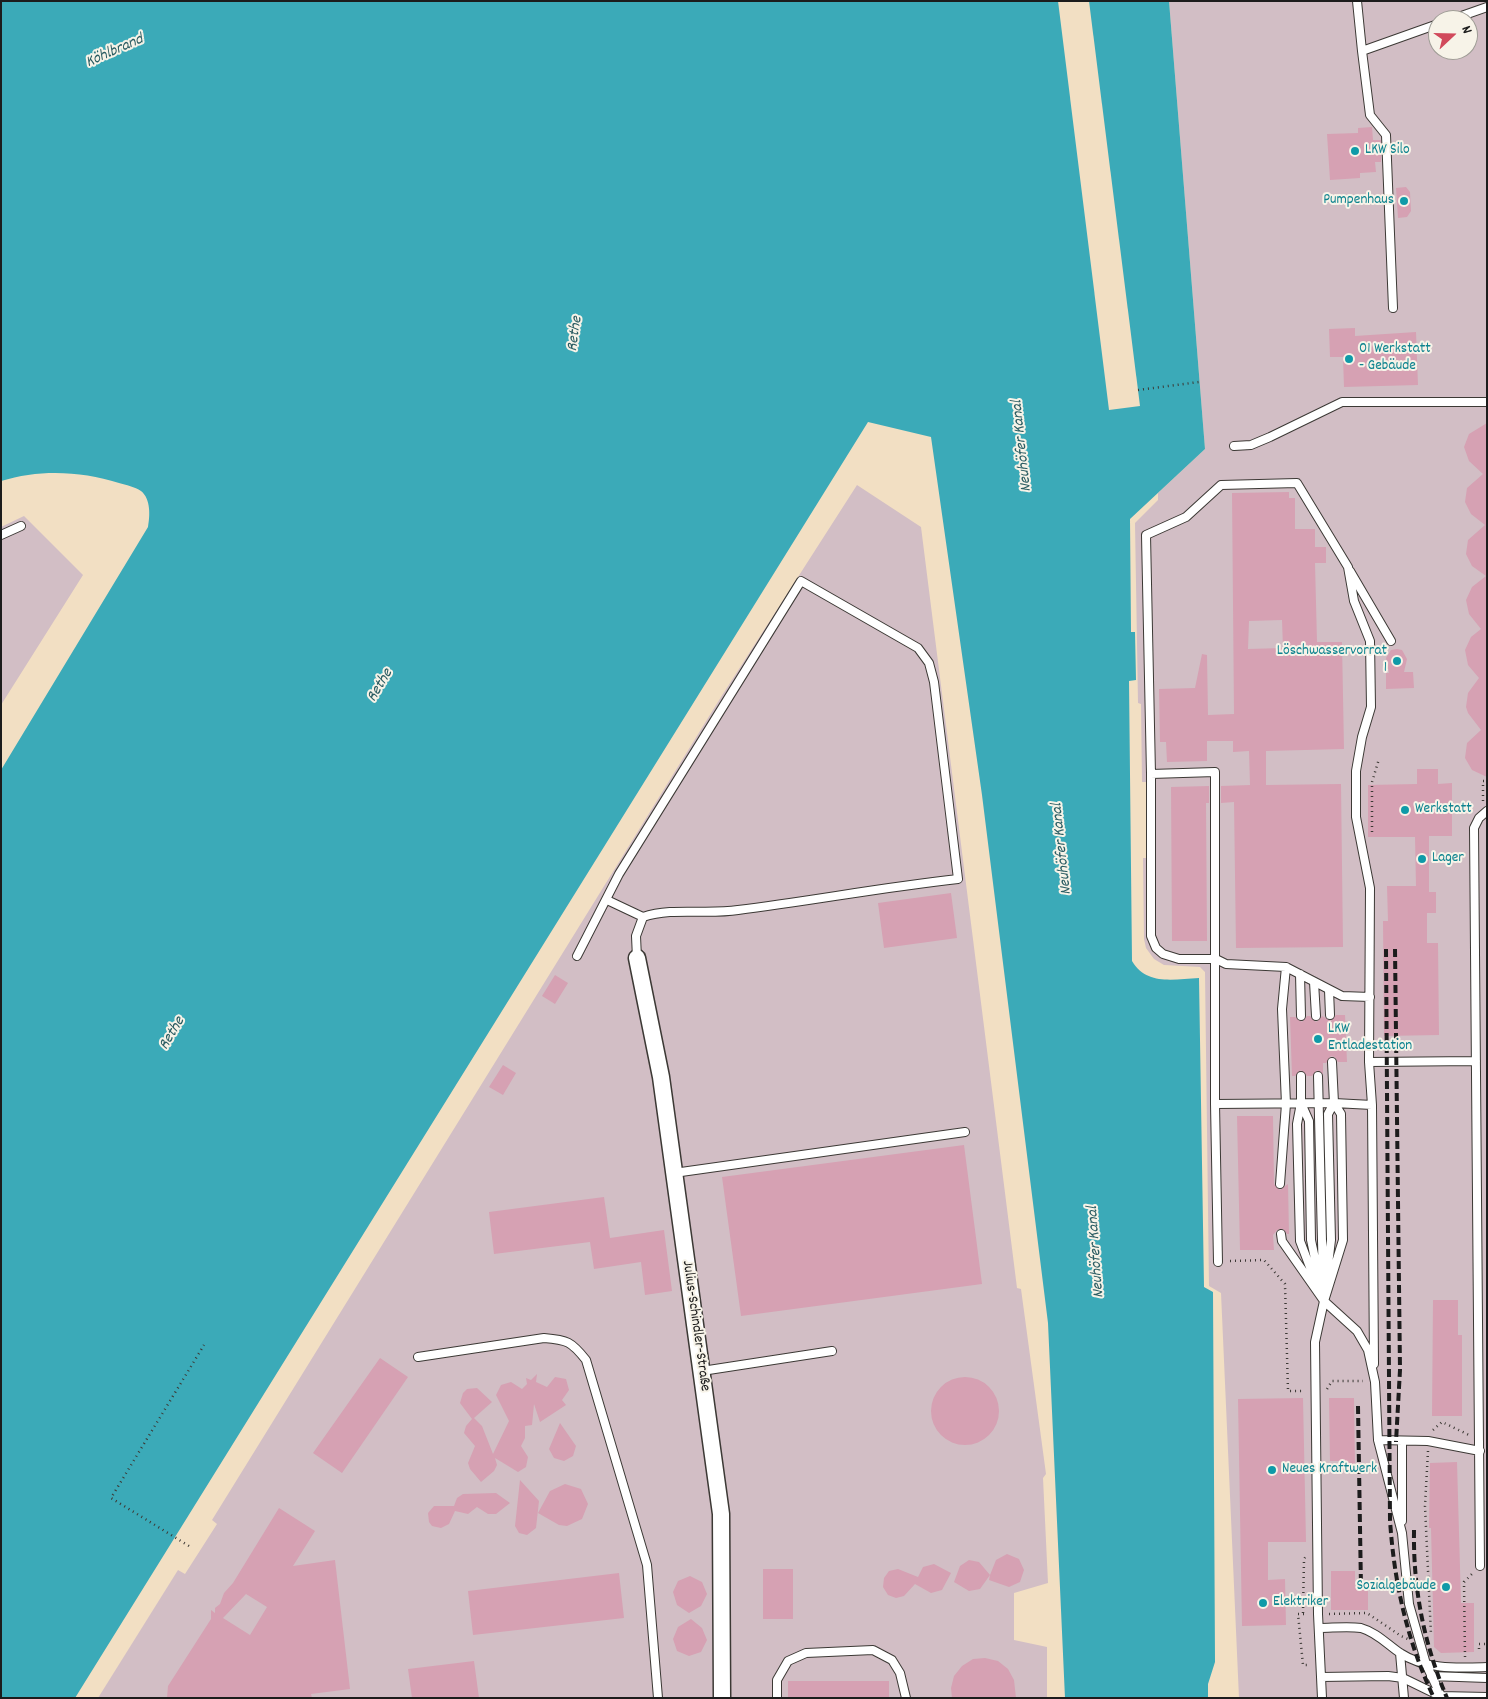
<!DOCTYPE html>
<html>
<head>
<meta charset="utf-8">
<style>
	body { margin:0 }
	#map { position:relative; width:1488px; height:1699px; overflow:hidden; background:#f2dfc3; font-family:Dekko,sans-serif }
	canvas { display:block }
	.frame { position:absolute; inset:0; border:2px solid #1c1c1c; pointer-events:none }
	.north { position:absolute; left:1428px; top:10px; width:50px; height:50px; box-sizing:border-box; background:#f7f3e8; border:1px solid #9f9d96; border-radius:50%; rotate:69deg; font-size:14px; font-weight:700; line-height:20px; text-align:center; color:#1c1c1c }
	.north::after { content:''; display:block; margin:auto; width:18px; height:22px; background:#d1495b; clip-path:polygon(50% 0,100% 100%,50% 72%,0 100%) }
</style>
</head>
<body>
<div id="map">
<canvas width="1488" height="1699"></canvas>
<div class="frame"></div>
<div class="north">N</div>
</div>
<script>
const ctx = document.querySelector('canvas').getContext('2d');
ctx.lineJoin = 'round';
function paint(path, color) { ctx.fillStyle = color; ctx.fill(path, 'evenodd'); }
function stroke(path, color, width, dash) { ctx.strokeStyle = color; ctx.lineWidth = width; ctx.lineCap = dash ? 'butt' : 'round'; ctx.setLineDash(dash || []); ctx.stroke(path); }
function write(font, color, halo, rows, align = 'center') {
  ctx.font = font + ' Dekko,sans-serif'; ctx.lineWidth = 4; ctx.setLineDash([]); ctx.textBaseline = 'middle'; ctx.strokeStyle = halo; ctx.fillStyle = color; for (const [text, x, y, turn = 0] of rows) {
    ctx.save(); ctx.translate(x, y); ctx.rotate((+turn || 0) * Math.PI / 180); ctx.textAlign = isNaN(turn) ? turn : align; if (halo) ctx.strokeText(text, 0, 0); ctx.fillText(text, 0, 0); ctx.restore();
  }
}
paint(new Path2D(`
	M1169,1h318v1697h-248l-18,-405 -12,-7 -4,-314 -5,-5 -36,-2 -10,-6 -8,-11 -2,-9 -1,-81h4l-1,-76h-4l-1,-78 -3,-1 -3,-180 23,-23v-7l47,-44zM1438,20h30v30h-30z
	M857,485l64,42 96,761 4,1 25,185 -3,4 5,105 -34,10v47l33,7v51h-949l80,-128 7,4 32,-50 -5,-4 509,-823z
	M24,516l59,59 -82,130v-178z`), '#d2bec5');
paint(new Path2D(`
	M1,1h1168l36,448 -75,70 1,113h4l1,48 -7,1 3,280c15,25 42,18 67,17l5,309 9,5 2,370 -7,22v14h-143l-17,-375 -66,-528 -51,-358 -63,-15 -793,1276h-74v-928l147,-243c2,-11 3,-28 -7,-36 -6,-4 -15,-6 -22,-8 -38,-12 -79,-14 -118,-2z`), '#3baab8');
paint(new Path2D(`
	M1058,1h31l51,405 -31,4z`), '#f2dfc3');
paint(new Path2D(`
	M1372,127l1,13h8v22h-6l1,10 -16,1v5l-30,2 -3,-46 31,-1v-5z
	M1406,187l4,5 1,19 -4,6 -9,1 -2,-30z
	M1355,328v8l61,-4 2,53 -74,2 -1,-30h-13l-1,-28z
	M1487,423v354l-15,-7 -7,-12 2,-15 14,-13 -13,-17 -2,-6 2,-14 11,-15 -11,-13 -3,-15 6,-13 10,-8 -12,-15 -3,-14 6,-13 14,-11 -14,-10 -6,-12 2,-14 17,-15 -14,-11 -6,-12 2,-14 16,-14 -14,-13 -5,-14 5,-13z
	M1289,492v6h6v31h20v18h11v16h-11l2,79h25l2,107 -78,2v34l75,-1 2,163 -107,1 -2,-146 -13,1v-17l29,-1 -1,-34 -16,1v-11h-26v20l-40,1 -1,-20h-6l-1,-53 36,-1 7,-34 5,1 1,60 26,-1 -2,-221zM1282,620l1,28 -35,1 1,-28z
	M1397,649l5,1 5,9 -3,13h9l1,16 -28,1v-16h3l-3,-15 5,-8z
	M1417,769h21v15l14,-1v53h-23v56h7v21h-9v30h11l1,92 -55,1 -1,-115h5l-1,-35h29l-1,-49h-47v-52l49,-1z
	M1209,786v17h-3l1,138h-35l-1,-154z
	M951,893l6,45 -73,10 -6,-45z
	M555,975l13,8 -13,21 -13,-8z
	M1336,1015h9l2,47h-9l-3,-5 -4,-1 -5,7h-3v11l-6,-4 -5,6h-5l-6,-6 -6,6h-3l-2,-59h5l7,5 5,-6h3l6,6 3,-2 3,-4 9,5z
	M503,1065l13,8 -13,22 -14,-8z
	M1237,1116h36l1,68 6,6 8,-6 1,50h-2l-4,-5 -6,1 -4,5 1,15h-34z
	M964,1145l18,139 -241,32 -19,-139z
	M604,1197l6,41 54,-8 8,61 -27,4 -4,-33 -47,7 -4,-27 -96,12 -5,-42z
	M1433,1300h25v35h4v81h-30z
	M380,1358l28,19 -66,96 -29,-20z
	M537,1374l-1,8 11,5 8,-10 11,2 3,11 -7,10 4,5 -26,17 -6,-18 -2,21 -7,1v12l-4,8 7,11 -2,10 -8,5 -23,-14 2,7 -3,6 -13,11 -11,-13 -2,-6 7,-17 -11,-13 2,-7 6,-7 -12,-16 3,-10 4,-4 10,-1 15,14 -18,16 8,8 11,28 16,-33 -13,-26 5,-10 10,-3 11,7 5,-5 -1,-6 5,2z
	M931 1411a34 34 0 1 1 68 0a34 34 0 1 1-68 0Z
	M1303,1398l3,144h-38v38l17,-1 1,46 -44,1 -4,-227z
	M1329,1398h25l1,68 -16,1v-6h-9z
	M560,1423l16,23 -3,10 -9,5 -10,-3 -5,-9z
	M1457,1462l4,141h13v49l-33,1 -7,-6 -3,-119h-2l1,-65z
	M520,1480l19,21 -3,27 -9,7 -8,-2 -4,-7z
	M565,1484l16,5 7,15 -6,15 -15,7 -8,-1 -21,-12 12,-22z
	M496,1493l14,10 -14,11h-8l-11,-7 -9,7 -13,-3 -6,13 -8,4 -9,-2 -3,-4 -1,-9 6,-7h20l3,-8 6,-4z
	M279,1508l36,23 -22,35 42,-6 15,129 -39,5 1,4h-145l1,-12 43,-67v-9l4,3v-5l5,-4 4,-11 9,-10zM246,1594l21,13 -17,28 -27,-17z
	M1007,1554l12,5 5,11 -4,12 -11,5 -20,-7 1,-5 -10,14 -11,2 -15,-9 6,-16 9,-6 10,2 11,13 6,-15z
	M934,1564l17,9 -9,17 -11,3 -16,-9 -11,12 -8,2 -8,-3 -5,-8 1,-9 5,-7 9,-2 20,8 5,-10z
	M763,1569h30v50h-30z
	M1331,1571h24v17h13v22h-37z
	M619,1573l5,45 -151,17 -5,-44z
	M690,1576l12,6 5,12 -6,12 -12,7 -12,-8 -4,-13 5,-11z
	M691,1619l11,9 5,12 -6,12 -12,4 -12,-5 -4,-12 5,-12z
	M985,1658l13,3 10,8 6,11 2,18h-64l-1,-10 3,-12 8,-10 11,-7z
	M474,1661l5,37h-67l-4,-29z
	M788,1681h101v17h-101z`), '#d6a1b3');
const lane = new Path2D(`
	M1357,1l5,50
	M1450,20l37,-13
	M1393,308l-7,-173 -16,-20 -8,-64 76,-27
	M1234,446l17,-1 19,-8 72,-35h145
	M1,535l20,-9
	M1350,571l41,70
	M1151,774l64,-2v332l3,158
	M607,900l36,17
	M577,956l42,-82 182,-293 117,67 11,15 5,19 24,197c-74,8 -147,22 -220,31 -32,5 -65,-3 -95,7l-7,19 1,22
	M1300,974l1,42
	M1314,982l2,34
	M1329,990l1,25
	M1370,997l-28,-1 -56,-29 -60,-3 -10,-5h-37l-16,-5 -7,-6 -5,-12v-162l-5,-239 40,-18 35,-32 76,-2 51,84 6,34 16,40 1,66 -9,30 -6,34v46l14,71 -1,174 3,43
	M1332,1062l2,41 7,11 2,126 -19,61 33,30 11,19 7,32 3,58 24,93 7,71 17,60 16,34
	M1369,1062l107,-1
	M1301,1076v27l-4,21 3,117 18,47
	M1318,1076l5,206
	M1301,1103l8,18 2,119 12,56
	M1215,1104l119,-1 38,2 2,259
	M674,1173l291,-41
	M1280,1184l6,-80 -4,-95 4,-42
	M1281,1234l1,7 42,60 -9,41 3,272 4,84
	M1326,1281l5,-41 -3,-126 6,-11
	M418,1357l126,-19c23,2 27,3 42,22l61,205 11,133
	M702,1371l130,-20
	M1378,1440l50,1 52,10
	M1402,1441v80
	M1480,1566l-6,-738 5,-10 8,-7
	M1319,1628c13,0 29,-2 42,0 15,4 27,17 39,25 26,17 57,15 87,14
	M1400,1653l4,45
	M1431,1676l56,2
	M1321,1677l67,-1 15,2 37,18 47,1
	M777,1698v-18l11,-19 18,-8 67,-3 19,10 8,13 6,25`);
const street = new Path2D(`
	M637,958l24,119 60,437 1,184`);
stroke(lane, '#3c3935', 10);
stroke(street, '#3c3935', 19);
stroke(new Path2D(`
	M1138,390l61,-8
	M1483,801v-20h4
	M1372,832v-50l7,-23
	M1230,1261l34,-1 21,24 3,107h17
	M1327,1389l5,-8h31
	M1433,1430l9,-8 27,13
	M1428,1451l-3,55 6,129
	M189,1546l-78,-48 93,-153
	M1303,1613l1,-54 2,-3
	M1304,1614h-6l5,51h5v2
	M1329,1614l38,-1 34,23 7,3
	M1479,1649v-5h8
	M1465,1657l-1,-75 9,-9`), '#3c3935', 2.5, [1, 4]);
stroke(lane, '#fff', 8);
stroke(street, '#fff', 16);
stroke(new Path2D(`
	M1386,949l4,571c4,62 17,121 44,178
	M1395,949l5,421 -4,72
	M1358,1406l3,182
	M1414,1530c-1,59 10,114 33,168`), '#1c1c1c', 4, [8, 4]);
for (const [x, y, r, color] of [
	[1355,151,5,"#0f9aa8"],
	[1404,201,5,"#0f9aa8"],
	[1349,359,5,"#0f9aa8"],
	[1397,661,5,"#0f9aa8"],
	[1405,810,5,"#0f9aa8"],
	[1422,859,5,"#0f9aa8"],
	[1318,1039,5,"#0f9aa8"],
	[1272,1470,5,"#0f9aa8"],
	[1446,1587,5,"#0f9aa8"],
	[1263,1603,5,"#0f9aa8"]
]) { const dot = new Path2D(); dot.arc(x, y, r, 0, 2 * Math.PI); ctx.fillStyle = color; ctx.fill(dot); stroke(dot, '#f7f3e8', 2); }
write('15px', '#0d838f', '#f7f3e8', [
	["LKW Silo",1365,151],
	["Pumpenhaus",1394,201,"right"],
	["01 Werkstatt",1359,350],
	["- Gebäude",1359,367],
	["Löschwasservorrat",1387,652,"right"],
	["1",1387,669,"right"],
	["Werkstatt",1415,810],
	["Lager",1432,859],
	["LKW",1328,1030],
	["Entladestation",1328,1047],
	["Neues Kraftwerk",1282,1470],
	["Sozialgebäude",1436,1587,"right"],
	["Elektriker",1273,1603]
], 'left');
write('15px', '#1c1c1c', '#f7f3e8', [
	["Julius-Schindler-Straße",695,1326,82]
]);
write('italic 16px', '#2a5c62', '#f7f3e8', [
	["Köhlbrand",115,52,-24],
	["Rethe",576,334,-82],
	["Neuhöfer Kanal",1023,446,-96],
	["Rethe",381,686,-59],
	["Neuhöfer Kanal",1063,849,-96],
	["Rethe",173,1034,-59],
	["Neuhöfer Kanal",1097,1252,-94]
]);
</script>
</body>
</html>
